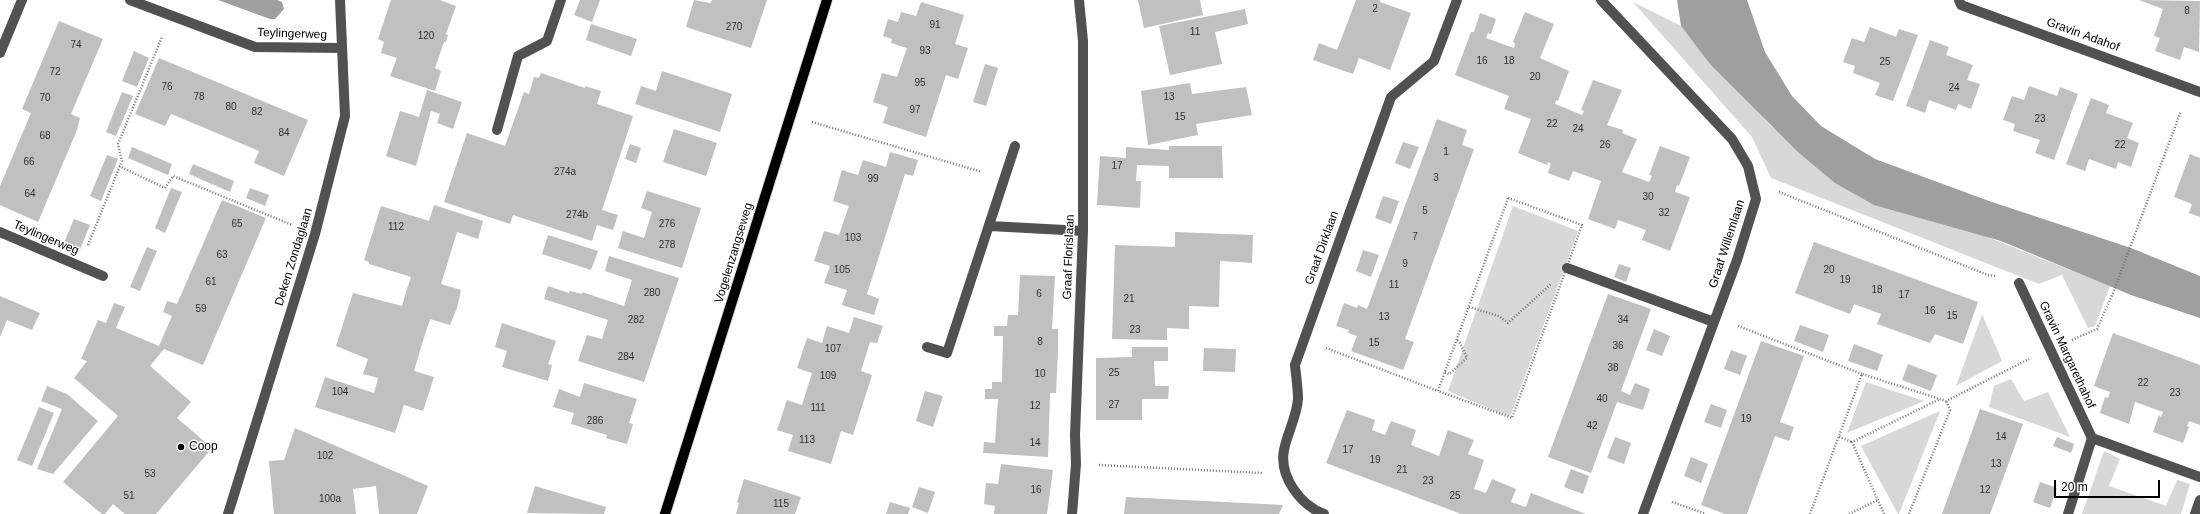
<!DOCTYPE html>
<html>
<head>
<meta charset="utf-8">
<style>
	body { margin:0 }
	#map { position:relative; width:2200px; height:514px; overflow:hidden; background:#fff; font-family:Helvetica,sans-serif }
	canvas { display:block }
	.scale { position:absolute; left:2054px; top:480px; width:106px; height:18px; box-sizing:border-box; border:2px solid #000; border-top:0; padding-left:5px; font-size:12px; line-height:14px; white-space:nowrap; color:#000; -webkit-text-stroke:3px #fff; paint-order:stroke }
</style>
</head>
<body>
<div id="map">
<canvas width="2200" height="514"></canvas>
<div class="scale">20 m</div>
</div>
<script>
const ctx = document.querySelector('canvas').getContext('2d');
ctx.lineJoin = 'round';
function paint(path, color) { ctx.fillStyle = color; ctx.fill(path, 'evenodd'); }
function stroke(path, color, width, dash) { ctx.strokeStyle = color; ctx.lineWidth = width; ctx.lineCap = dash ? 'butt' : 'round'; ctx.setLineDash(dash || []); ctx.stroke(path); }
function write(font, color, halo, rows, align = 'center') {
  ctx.font = font + ' Helvetica,sans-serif'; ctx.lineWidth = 3; ctx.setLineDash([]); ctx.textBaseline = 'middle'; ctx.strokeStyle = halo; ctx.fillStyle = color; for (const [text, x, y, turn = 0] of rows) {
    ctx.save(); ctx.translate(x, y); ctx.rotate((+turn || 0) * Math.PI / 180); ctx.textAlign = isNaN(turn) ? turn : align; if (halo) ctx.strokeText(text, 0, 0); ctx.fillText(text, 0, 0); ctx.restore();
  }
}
paint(new Path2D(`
	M1633,2l48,24 28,37 39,37 24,27 213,109 125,50 -15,40 -7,2 -26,-53 -23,9 -268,-106 -19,-41z
	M1513,206l65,25 -68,186 -62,-26z
	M1982,314l20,47 -46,25 26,-71z
	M2011,379l13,22 24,-9 22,45 -81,-30 5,-21z
	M1866,382l58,19 -77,32z
	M1940,411l-41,103h-1l-37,-68z
	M2104,451l16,8 -11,27 57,20 11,-26 13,4 -9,30h-99z`), '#d8d8d8');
paint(new Path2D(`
	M218,0h59l5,2 2,7 -9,10h-5z
	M1677,0h70l18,52 27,44 29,30 54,33 114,42 142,47 69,28v42l-69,-23 -130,-54 -127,-36 -39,-22 -36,-30 -90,-90 -28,-37z`), '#9f9f9f');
paint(new Path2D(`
	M391,0h49l16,6 -10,28 2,1 -2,7h-2l-9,26 6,3 -6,20 -45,-15 7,-18 -16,-5 3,-11 -6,-3z
	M580,0h20l-8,22 -18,-7z
	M694,0l16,3 2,-3h55l-16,48 -65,-21z
	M1138,0h62l3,15 -59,13z
	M1356,0h24v2l31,11 -21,57 -31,-12 -6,16 -40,-14 6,-17 18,7z
	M2139,0l61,1 -1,51 -15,-5 -4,13 -25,-9 5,-13 -6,-2 9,-27z
	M921,2l43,13 -9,29 13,4 -10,31 -12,-4 -20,62 -43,-14 5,-16 -15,-5 9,-29 15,4 10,-29 -16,-5 1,-4 -9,-3 5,-17 10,3 3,-10 15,4z
	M1245,9l3,15 -33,8 7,32 -52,11 -11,-49z
	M1525,12l29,12 -14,34 29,13 -11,30 -2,-1 -1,4 27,11 2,-4 -3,-1 12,-30 29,10 -15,35 16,5 -1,3 15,6 -15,33 27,10 3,-6 -3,-1 11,-29 30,11 -11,29 -2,-1 -2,7 15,5 -20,54 -28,-11 4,-10 -28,-10 -3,9 -27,-10 13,-38 -28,-10 -4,10 -21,-8 3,-10 -3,-1 -1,3 -29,-12 13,-34 -27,-10 5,-13 -54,-21 16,-43h3l6,-19 16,6 -5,15 -3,-1 -2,5 28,10 1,-4 -2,-2z
	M59,21l44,18 -32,75 9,4 -3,12 -39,92 -38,-17v-19l31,-73 -9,-4z
	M591,24l46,15 -6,17 -45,-16z
	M1870,27l26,10 3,-8 19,6 -25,66 -18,-6 5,-12 -27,-10 2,-7 -12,-4 9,-24 12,4z
	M1930,40l19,7 -3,8 27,10 -6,15 13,4 -9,25 -13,-5 -2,6 -27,-10 -4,13 -19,-7z
	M134,51l15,7 -12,29 -15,-6z
	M159,58l149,62 -24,56 -30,-13 5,-12 -59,-25 -29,-12 -6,12 -30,-12z
	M985,64l13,4 -12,38 -13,-4z
	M662,71l70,23 -12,38 -85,-28 6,-18 15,5z
	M541,73l44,15v-2l16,5 -4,13 36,12 -31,94 16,5 -5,15 -16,-5 -5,16 -79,-26 -3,9 -66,-22 23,-69 38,13 19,-54 5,2 5,-17 5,1z
	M1190,83l2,11 54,-7 6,28 -56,9 2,11 -50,10 -7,-54z
	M2029,86l28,10 3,-9 18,7 -24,66 -19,-7 5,-13 -27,-9 2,-7 -12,-4 9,-24 12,4z
	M427,90l35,12 -9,27 -16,-6 3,-9 -9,-3 -15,55 -30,-10 14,-45 19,6z
	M122,92l11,4 -17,40 -10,-4z
	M2091,98l18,7 -3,8 27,10 -6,15 12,5 -8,24 -13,-5 -2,7 -27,-10 -4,12 -19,-7z
	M1437,119l30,11 -5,15 12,4 -69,190 9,3 -11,28 -52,-19 6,-15 -9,-3 1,-3 -13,-4 8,-23 13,5 1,-3 9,4z
	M674,129l43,14 -11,33 -43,-14z
	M1403,142l16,5 -9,22 -15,-6z
	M630,144l11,4 -5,15 -11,-4z
	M1169,146h53l1,32h-54v-12l-32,-1 -1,16h5l-1,27 -43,-3 3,-49 26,2v-11l43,3z
	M132,147l40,17 -4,11 -40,-17z
	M890,152l28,8 -5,16 -8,-2 -38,120 12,5 -5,16 -32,-10 5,-15 -23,-7 6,-17 -16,-5 10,-30 15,4 10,-29 -16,-5 9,-31 16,5 5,-15 23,7z
	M2190,154l10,4v59l-11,-4 3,-9 -18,-7z
	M107,155l11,4 -17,42 -11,-5z
	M193,164l41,17 -4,11 -41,-18z
	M171,188l11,4 -17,41 -10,-5z
	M250,188l19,7 -4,11 -19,-8z
	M647,191l54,17 -19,60 -64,-20 5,-17 21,7 8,-26 -11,-4z
	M1383,196l16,5 -8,23 -16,-6z
	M222,200l44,18 -63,147 -39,-16 -14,17 41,36 -14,16 35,30 -56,66h-31l-12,-10 -8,10h-3l-39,-32 55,-66 -44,-38 13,-17 -6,-2 17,-39 8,3 8,-20 11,4 -9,21 43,18 13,-30 -9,-4 4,-11 10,3z
	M434,205l49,16 -5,18 -21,-7 -16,52 20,6 -4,18 -7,17 -20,-6 -8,25 -8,27 20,6 -11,34 -19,-6 -9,28 -80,-26 10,-30 49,16 4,-15 -15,-4 5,-15 -32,-13 17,-53 49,13 4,-14 5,-15 -42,-13v-2l-5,-2 17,-54 48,15z
	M74,219l16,6 -11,27 -16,-7z
	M1175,232l78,3 -1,28 -32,-2 -1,46 -30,-1v23l-22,-1v12l-55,-1 3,-94 60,2z
	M548,235l50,16 -7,19 -49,-16z
	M1814,242l164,60 -15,42 -28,-10 -5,9 -53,-19 4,-10 -27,-10 -4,10 -55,-21z
	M147,247l10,4 -17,40 -10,-4z
	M1363,250l16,5 -8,22 -15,-6z
	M609,256l70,22 -35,104 -66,-21 9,-26 15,4 6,-19 -64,-21 4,-13 21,7 1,-2 12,3v-2l42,14 8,-26 -27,-9z
	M1619,264l12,4 -5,14 -12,-5z
	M1020,275l35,1 -3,53h6v20l-2,44h-6l-2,64 -65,-4 1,-11 11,1 3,-44h-13v-10h7v-7h10l1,-46h-9v-10h13l1,-11h10z
	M1608,294l43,15 -30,82 9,4 5,-12 15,6 -7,21 -26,-8 -26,71 -43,-16z
	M0,296l40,17 -8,17 -25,-10 -7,17z
	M854,317l29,9 -6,17 -7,-1 -9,29 11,4 -19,60 -12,-4 -10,33 -43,-13 5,-16 -16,-5 10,-30 15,5 10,-32 -15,-5 10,-30 15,5 5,-17 22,7z
	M502,323l54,18 -8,23 4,1 -4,16 -46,-14 5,-16 -12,-4z
	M1800,325l29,10 -6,17 -29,-11z
	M1654,329l16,7 -8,20 -16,-6z
	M2113,333l87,32v60l-11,-4 -2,5 2,1 -6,16 -30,-11 6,-17 2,2 2,-5 -28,-10 -6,22 -29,-11 5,-16 3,1 2,-6 -16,-6z
	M1761,341l43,15 -24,66 14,5 -5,14 -14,-5 -28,78h-22l-24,-9z
	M1854,344l29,11 -6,16 -29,-10z
	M1132,347h36v14h-14l1,25h14l-1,13h-26v21h-46v-62l36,-1z
	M1204,348l32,1 -1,23 -32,-1z
	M1731,350l16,6 -7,19 -16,-6z
	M1908,364l29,11 -6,16 -29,-11z
	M584,383l53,16 -8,24 4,1 -6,20 -21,-6 1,-3 -36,-11 3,-11 -21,-6 6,-18 21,8z
	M47,386l20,8 31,27 -45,53 -16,-5 25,-60 -21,-8z
	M925,391l18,5 -10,31 -17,-6z
	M1711,404l16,6 -6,18 -17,-6z
	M39,407l15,6 -22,53 -15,-6z
	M1980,409l43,15 -33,90h-48z
	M1347,410l28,10 -3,10 13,5 6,-14 25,9 -5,15 28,11 9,-26 26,10 -6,14 16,6 -10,29 12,4 6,-14 24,10 -5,13 15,5 5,-14 55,21h-125l-135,-51z
	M295,428l133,58 -11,28h-38l-3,-28 -23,3 3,25h-82l-5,-53 15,-1z
	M1615,437l16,6 -7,21 -17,-6z
	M2057,437l17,7 -3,9 -18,-7z
	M1691,457l17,7 -7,19 -17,-7z
	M1001,464l52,6 -6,44h-53l1,-8 -11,-2 2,-21 12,1z
	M1571,469l18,7 -6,18 -19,-7z
	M744,479l57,18 -6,17h-59l3,-11 -2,-1z
	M2040,482l17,6 -7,20 -17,-6z
	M535,486l71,21 -2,7 -77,-1z
	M919,487l16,5 -7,21 -16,-6z
	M1126,497l157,8 -4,9h-155z
	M890,502l20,6 -2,6h-22z`), '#c0c0c0');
const major = new Path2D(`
	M665,514l162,-514`);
stroke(major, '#dbdbdb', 12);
stroke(new Path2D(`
	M812,122l170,50
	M119,166l46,22 8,-12 119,49
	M1779,192l209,83 8,1
	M1508,198l74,27 -70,193 -74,-27z
	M88,245l34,-84 -4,-17 44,-107
	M1469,307l30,9 9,7 43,-39
	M1738,326l124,48
	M2072,340l25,-11 16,-36 68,-182
	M1326,348l112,43
	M1445,372l4,2 18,-16 -7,-15 -3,-3
	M1839,437l13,5
	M1099,465l163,8
	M1672,502l34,12
	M1810,514l52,-140 84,27 83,-42
	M1849,514l29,-14
	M1884,514l-32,-72 88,-43
	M1909,514l41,-104 -4,-9`), '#737373', 2.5, [1, 2]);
stroke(new Path2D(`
	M130,0l125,47 87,1
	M1601,0l131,139 16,27 8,33 -19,61 -94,254
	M1959,0l2,5 239,87
	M0,53l22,-53
	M497,130l21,-74 29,-15 14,-41
	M990,226l93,5
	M0,232l103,44
	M1567,268l147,54
	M2019,283l73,155 108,39
	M927,347l20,6 68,-207
	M228,514l87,-280 30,-118 -5,-116
	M1072,514l4,-50 -1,-29 8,-204v-190l-4,-41
	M1324,514c-24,-9 -45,-38 -40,-64 3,-16 13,-34 14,-51 0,-11 -2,-23 -3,-34l96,-268 43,-36 23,-61
	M2068,514l24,-76
	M2195,514l5,-14`), '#515151', 10);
stroke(major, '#000', 10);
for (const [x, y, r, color] of [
	[181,447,4,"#000"]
]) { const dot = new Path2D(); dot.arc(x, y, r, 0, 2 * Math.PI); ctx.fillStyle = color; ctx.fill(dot); stroke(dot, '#fff', 1.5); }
write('10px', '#303030', null, [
	["2",1375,9],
	["8",2187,11],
	["91",935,25],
	["270",734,27],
	["11",1195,32],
	["120",426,36],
	["74",76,45],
	["93",925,51],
	["16",1482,61],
	["18",1509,61],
	["25",1885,62],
	["72",55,72],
	["20",1535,77],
	["95",920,83],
	["76",167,87],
	["24",1954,88],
	["78",199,97],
	["13",1169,97],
	["70",45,98],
	["80",231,107],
	["97",915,110],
	["82",257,112],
	["15",1180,117],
	["23",2040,119],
	["22",1552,124],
	["24",1578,129],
	["84",284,133],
	["68",45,136],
	["26",1605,145],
	["22",2120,145],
	["1",1446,152],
	["66",29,162],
	["17",1117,166],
	["274a",565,172],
	["3",1436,178],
	["99",873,179],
	["64",30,194],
	["30",1648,197],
	["5",1425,211],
	["32",1664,213],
	["274b",577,215],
	["65",237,224],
	["276",667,224],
	["112",396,227],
	["7",1415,237],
	["103",853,238],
	["278",667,245],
	["63",222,255],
	["9",1405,264],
	["105",842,270],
	["20",1829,270],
	["19",1845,280],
	["61",211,282],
	["11",1394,285],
	["18",1877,290],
	["280",652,293],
	["6",1039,294],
	["17",1904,295],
	["21",1129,299],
	["59",201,309],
	["16",1930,311],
	["15",1952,316],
	["13",1384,317],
	["282",636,320],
	["34",1623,320],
	["23",1135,330],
	["8",1040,342],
	["15",1374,343],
	["36",1618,346],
	["107",833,349],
	["284",626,357],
	["38",1613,368],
	["25",1114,373],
	["10",1040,374],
	["109",828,376],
	["22",2143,383],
	["104",340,392],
	["23",2175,393],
	["40",1602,399],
	["27",1114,405],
	["12",1035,406],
	["111",818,408],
	["19",1746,419],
	["286",595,421],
	["42",1592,426],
	["14",2001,437],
	["113",807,440],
	["14",1035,443],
	["17",1348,450],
	["102",325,456],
	["19",1375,460],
	["13",1996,464],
	["21",1402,470],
	["53",150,474],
	["23",1428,481],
	["16",1036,490],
	["12",1985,490],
	["51",129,496],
	["25",1455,496],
	["100a",330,499],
	["115",781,504]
]);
write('12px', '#000', '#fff', [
	["Teylingerweg",292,34,2],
	["Gravin Adahof",2083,35,20],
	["Teylingerweg",46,238,23],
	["Graaf Willemlaan",1727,244,-72],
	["Graaf Dirklaan",1322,248,-70],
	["Vogelenzangseweg",734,253,-73],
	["Deken Zondaglaan",294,257,-73],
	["Graaf Florislaan",1069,257,-88],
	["Gravin Margarethahof",2067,355,65]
]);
write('12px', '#000', '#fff', [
	["Coop",189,447]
], 'left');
</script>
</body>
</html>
